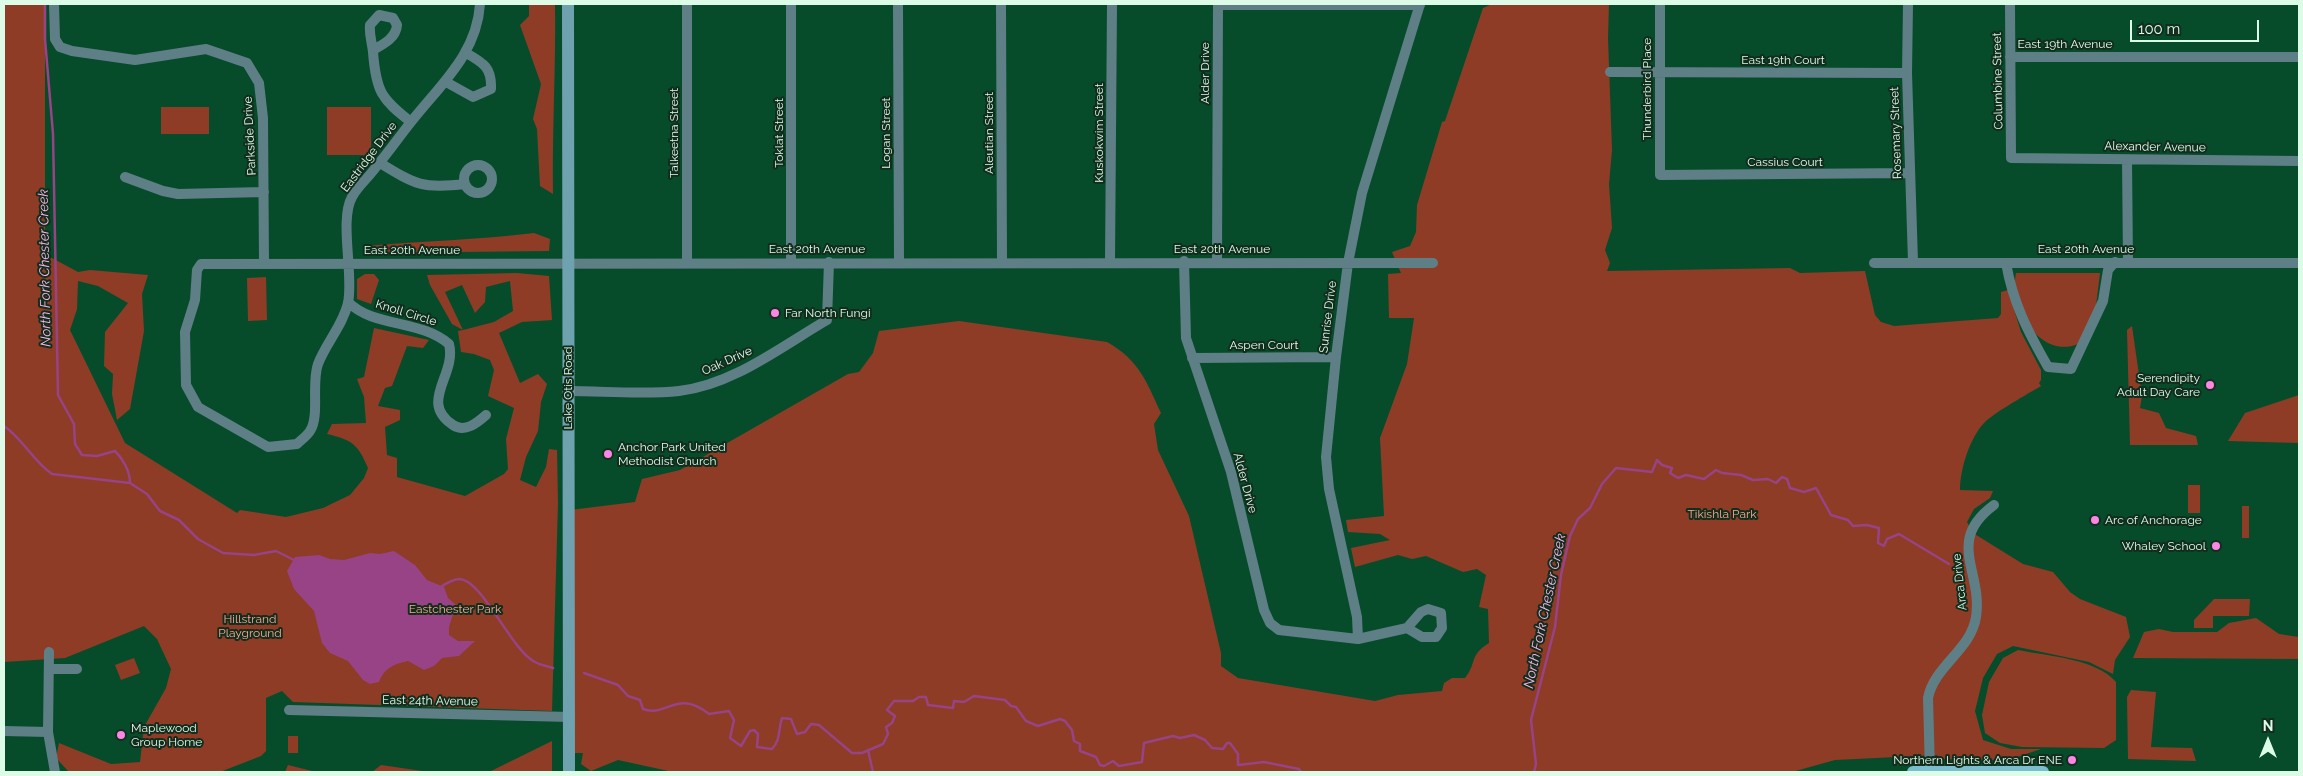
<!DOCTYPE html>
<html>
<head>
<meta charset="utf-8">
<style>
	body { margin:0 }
	#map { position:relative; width:2303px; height:776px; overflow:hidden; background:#064c2b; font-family:Raleway,sans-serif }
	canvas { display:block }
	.frame { position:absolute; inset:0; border:5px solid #ddfce7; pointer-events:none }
	.north { position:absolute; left:2243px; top:716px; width:50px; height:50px; -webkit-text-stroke:4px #122c1d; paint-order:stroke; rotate:0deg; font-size:14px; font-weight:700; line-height:20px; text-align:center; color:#ddfce7 }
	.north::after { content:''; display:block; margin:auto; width:18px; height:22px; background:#ddfce7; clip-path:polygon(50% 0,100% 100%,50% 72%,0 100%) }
	.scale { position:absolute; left:2130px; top:20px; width:129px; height:22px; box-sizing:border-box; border:2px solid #ddfce7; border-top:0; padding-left:6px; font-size:15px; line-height:18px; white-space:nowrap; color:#ddfce7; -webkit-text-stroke:4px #122c1d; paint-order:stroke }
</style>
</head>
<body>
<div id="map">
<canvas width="2303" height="776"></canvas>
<div class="frame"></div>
<div class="north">N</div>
<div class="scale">100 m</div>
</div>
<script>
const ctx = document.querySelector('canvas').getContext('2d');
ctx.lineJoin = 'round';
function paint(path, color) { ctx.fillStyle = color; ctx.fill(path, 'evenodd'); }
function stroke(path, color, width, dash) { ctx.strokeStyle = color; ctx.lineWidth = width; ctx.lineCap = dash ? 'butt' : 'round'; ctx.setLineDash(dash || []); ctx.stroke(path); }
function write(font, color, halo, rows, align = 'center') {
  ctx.font = font + ' Raleway,sans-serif'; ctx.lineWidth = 4; ctx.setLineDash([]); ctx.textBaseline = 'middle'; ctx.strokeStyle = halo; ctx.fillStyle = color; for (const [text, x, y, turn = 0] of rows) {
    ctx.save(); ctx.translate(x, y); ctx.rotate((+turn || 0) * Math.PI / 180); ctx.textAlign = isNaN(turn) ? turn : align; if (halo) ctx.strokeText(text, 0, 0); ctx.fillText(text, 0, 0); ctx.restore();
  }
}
paint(new Path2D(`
	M4,4h41v255l7,-1 26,14 12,-2 58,5 -6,19 2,37 -14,78 -13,11 -5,-26 1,-20 -9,-8 1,-34 23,-29 -30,-17 -20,-5 -1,28 -7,21 55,113 112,70 3,-3 46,7 37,-9 27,-13 14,-17 4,-10c-10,-24 -16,-28 -41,-34l5,-10 34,-1 -2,-26 -7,-18 7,-2 10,-49 55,12 -6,8 -16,-2 -15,40 -7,2 -7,18 22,4v10l-15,7 2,28 10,3v19l68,19 39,-22 4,-5 -2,-30 8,-31 -26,-12 6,-26 -4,-10 -16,-6 -13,-2 -3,-21 5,-1 -11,-6 -22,-39 -3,-10 90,-2 32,3 3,44 -30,2 -23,11 21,50 18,-9 9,10 -6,18 -3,29 -12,26 -6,23 16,7 10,-20 3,-18 8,1 1,53 -6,208 -259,-9 -11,-11 -16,7v53l-5,5 -41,16h-151l-13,-14 3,-15 52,21 29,-2 4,-35 22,-39 5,-19 -14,-30 -13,-13 -79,32 -61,4zM510,281l3,30 -19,11 -31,8 -18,-38 17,-7 13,28 10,-11 1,-15z
	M529,4h26c1,63 -3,127 -2,190l-13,-8 -3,-57 -4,-10 8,-35 -21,-59 9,-9z
	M1492,4h117l-1,34 4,112 -3,34 3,44 -7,22 5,13 -3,8 183,-3 10,5 65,-2 10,44 6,7 13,4 104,-8 3,-4v-22l7,-2 13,42 20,38v10l-2,3 2,3c-12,7 -47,27 -56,36 -15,15 -25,47 -25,68l33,1 -3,7 -16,11 -7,13 6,11 50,31 30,8 17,20 10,7 46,18 4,20 -15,23 -2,14 -24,-12 -76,-16 -16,8 -14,24 -8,33 8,29 28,9h30l-33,11 -68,-1 -3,-4 -102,5 -43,12h-1119l-55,-12 -27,11 -10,-7 2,-11h-9l-4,-243 65,-8 7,-23 38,-9 168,-96 11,-2 14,-19 6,-22 80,-10 148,21c33,19 39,39 54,71l-7,11 4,26 31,66 32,137v13l17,12 137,23 23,-6 44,-4 2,-8 8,-5h13c12,-15 4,-23 24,-35l-1,-34 -9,-2 7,-32 -9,-6 -14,3 -37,-16 -14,3 -14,-4 -43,12 -4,-19 39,-8 -10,-6 -32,-2 -2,-12 38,-4 -4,-78 27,-74 7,-46h-25l-1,-44 13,-1 -9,-21 18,-6 6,-14 1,-27 25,-83 3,-1 38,-113z
	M161,107h48v27h-48z
	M327,107h44v48h-44z
	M534,233l16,6 -1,12 -183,2 1,-7c55,-5 112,-6 167,-13z
	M2016,273h84l-4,33 -18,38c-39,16 -69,-39 -62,-71z
	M365,274h9l5,6 -8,24 -14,-5v-20z
	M266,277l1,43 -19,1 -1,-43z
	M2132,326l10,70 -2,12 19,5 7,15 30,8 2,9h-68l-3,-115z
	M2299,395v48l-71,-2 17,-28z
	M2188,485h12v28h-12z
	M2242,506h7v32h-7z
	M2214,599h36l-1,17h-36v12h-19v-8z
	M2256,618l23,16 20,3v22l-166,-1 11,-26 15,-3 14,3h44l12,-9z
	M2018,650c30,6 79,9 98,32v58l-12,8 -82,-1 -22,-4 -15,-10 -3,-18 7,-33 14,-24z
	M134,658l6,15 -19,7 -6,-15z
	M2131,690l25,2 -5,55 41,1 4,13 -68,-2 -1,-62z
	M288,736h10v17h-10z
	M552,741v31h-63z
	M288,765l28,7h-31z
	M381,765l48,7h-57z`), '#8e3c26');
paint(new Path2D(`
	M394,551l21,14 12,15 17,7 4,11 8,7 -7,22v8l9,6h17l-16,15 -17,2 -8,8 -10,4 -16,-9c-14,3 -24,7 -29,21l-9,2 -7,-4 -15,-19 -18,-8 -8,-10 -8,-32 -20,-22 -7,-18 8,-14 24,-2 11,4 14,1 26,-7 10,1z`), '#974386');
stroke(new Path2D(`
	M45,4v35l8,95 5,261 16,29 1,20 7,11 15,1 18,-5c8,8 15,20 15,32
	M4,426c19,13 29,35 48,48l78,9 17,11 13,17 19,9 19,19 25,14 31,2 22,-4 20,10
	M439,588c6,-4 14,-9 21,-9 23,2 51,71 75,83 5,3 12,4 18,6
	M584,673l34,12 10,11 12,4 3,9c23,9 34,-21 66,5l20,-3 5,9 -4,18 11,8 9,-15 4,-1 4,4 -1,13 15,2c9,-10 6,-19 10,-31l9,1 6,15 8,-2 6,-8 8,1 33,28h10l21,-9 5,-10 -2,-7 6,-4 3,-7 -8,-6 7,-9h19l6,-4h7l2,8 25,3 1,-7 10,1 10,-6 31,4 6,6 5,1 10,14 12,5 22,-7 5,2 7,9 2,11 6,3v7l16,6 4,8 4,1 9,-5 6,5 23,-4 2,-19 29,-7 7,2 14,-3 11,5 7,8 11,1 4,-6h3l8,11v11l26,-3 35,7 2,3
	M868,750l5,22
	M1534,772l2,-8 -5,-44 24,-93 6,-52 9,-39 8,-17 12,-11 12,-24 14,-16 36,4 5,-12 5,5 10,3 -2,5 8,5 8,-3 18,4 12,-9 6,3 19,2 12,5 15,-1 8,4 6,-6 5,2 3,9 14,4 12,-4 15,27 17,5 5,6 14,-1 12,3 -1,15 6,3 3,-7 12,-5 50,30`), '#974386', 2.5);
stroke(new Path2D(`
	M54,4l1,35 5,8 12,4 63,9 71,-11 41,14 12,20 4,35 1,145
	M480,4c-3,50 -40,81 -69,118 -12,15 -23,31 -35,45 -7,10 -18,19 -24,30 -13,23 2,78 -4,106 -5,22 -22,40 -30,61 -7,19 2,52 -8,67 -3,5 -9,9 -13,13l-29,3 -70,-40 -12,-22 -1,-53 10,-32 2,-30 4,-6 1232,-1
	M687,4v258
	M791,4v258
	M898,4l1,258
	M1001,4l1,258
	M1660,4v171l250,-2
	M1908,4l-1,69 6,189
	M2010,4l1,154 288,3
	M1218,5h202
	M373,50c11,-6 23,-12 24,-25l-4,-7 -14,-3 -9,10c-1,10 2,17 3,27 3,39 8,47 38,70
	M2010,57h289
	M1610,72l297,1
	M446,82l27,15 18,-8c1,-21 -7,-26 -25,-36
	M2127,160l1,102
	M380,163c36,22 43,26 85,21
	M464 179a14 14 0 1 1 28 0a14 14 0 1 1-28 0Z
	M125,177l38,14 15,3 86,-2
	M1184,261l2,77 45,134 33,138 6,13 9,7 79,9 49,-11 15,9h14l6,-9 -1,-15 -13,-4 -7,3 -14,16
	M1217,261l1,-257
	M1110,262l2,-258
	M1874,263h425
	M2006,263c7,40 22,69 42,104l23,2 32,-68 5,-31 7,-8
	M348,302c26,26 72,17 101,42 8,31 -31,58 4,81 12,8 24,-2 33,-10
	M1192,358l144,-1
	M568,391c36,0 75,4 111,0 54,-6 103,-45 148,-71l2,-58
	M1358,639l-1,-22 -28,-128 -3,-32 10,-100 12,-94 14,-70 58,-189
	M49,652l-1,80 7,40
	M49,669h28
	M289,710l281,7
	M4,731l44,1
	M1930,772l-2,-74c6,-32 43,-48 48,-81 7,-46 -31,-76 18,-112`), '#5f7f87', 10);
stroke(new Path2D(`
	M568,4l1,768`), '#6ea2af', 12);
stroke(new Path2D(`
	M1913,772h130`), '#79bdce', 12);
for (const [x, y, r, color] of [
	[775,313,5,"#fc86e3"],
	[2210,385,5,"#fc86e3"],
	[608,454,5,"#fc86e3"],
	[2095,520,5,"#fc86e3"],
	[2216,546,5,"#fc86e3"],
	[121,735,5,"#fc86e3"],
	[2072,760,5,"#fc86e3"]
]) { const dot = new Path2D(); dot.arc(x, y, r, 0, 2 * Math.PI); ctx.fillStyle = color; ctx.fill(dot); stroke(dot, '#122c1d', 2); }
write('12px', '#ddfce7', '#122c1d', [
	["East 19th Avenue",2065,44],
	["East 19th Court",1783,60],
	["Alder Drive",1205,73,-90],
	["Columbine Street",1998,81,-91],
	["Thunderbird Place",1647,89,-90],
	["Talkeetna Street",674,133,-90],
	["Toklat Street",779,133,-90],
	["Logan Street",886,133,-90],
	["Aleutian Street",989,133,-90],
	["Kuskokwim Street",1099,133,-90],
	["Rosemary Street",1896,133,-92],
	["Parkside Drive",250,136,-93],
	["Alexander Avenue",2155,147,1],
	["Eastridge Drive",369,157,-53],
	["Cassius Court",1785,162],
	["East 20th Avenue",817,249],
	["East 20th Avenue",1222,249],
	["East 20th Avenue",2086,249],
	["East 20th Avenue",412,250],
	["Knoll Circle",406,313,17],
	["Sunrise Drive",1328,317,-83],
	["Aspen Court",1264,345],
	["Oak Drive",727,361,-24],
	["Lake Otis Road",568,388,-90],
	["Alder Drive",1245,483,75],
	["Arca Drive",1960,582,-96],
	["East 24th Avenue",430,701,1]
]);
write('12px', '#ddfce7', '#122c1d', [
	["Far North Fungi",785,313],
	["Serendipity",2200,378,"right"],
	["Adult Day Care",2200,392,"right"],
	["Anchor Park United",618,447],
	["Methodist Church",618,461],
	["Arc of Anchorage",2105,520],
	["Whaley School",2206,546,"right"],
	["Maplewood",131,728],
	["Group Home",131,742],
	["Northern Lights & Arca Dr ENE",2062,760,"right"]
], 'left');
write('12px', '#faa993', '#122c1d', [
	["Tikishla Park",1722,514],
	["Eastchester Park",455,609],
	["Hillstrand",250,619],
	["Playground",250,633]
]);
write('italic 14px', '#f8b4e6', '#122c1d', [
	["North Fork Chester Creek",45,268,-91],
	["North Fork Chester Creek",1545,611,-78]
]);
</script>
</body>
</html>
